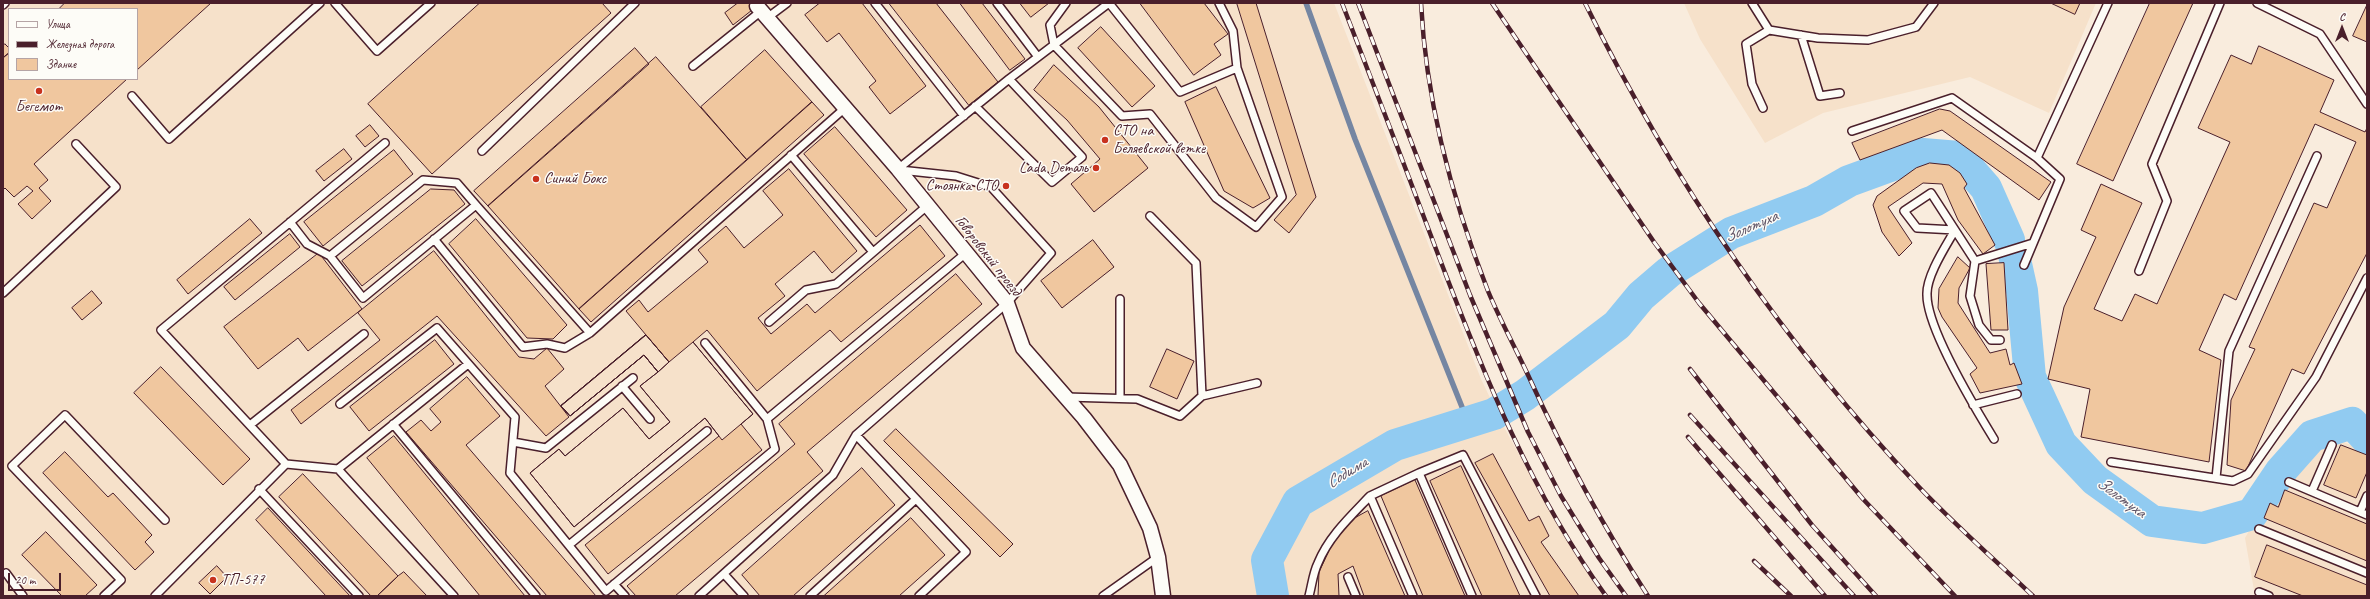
<!DOCTYPE html>
<html>
<head>
<meta charset="utf-8">
<style>
	body { margin:0 }
	#map { position:relative; width:2370px; height:599px; overflow:hidden; background:#f9ecdd; font-family:Caveat,sans-serif }
	canvas { display:block }
	.frame { position:absolute; inset:0; border:4px solid #4a1f2b; pointer-events:none }
	.legend { position:absolute; left:8px; top:8px; width:130px; height:72px; box-sizing:border-box; background:#fdfcf7; border:1px solid #b5a4a5; margin:0; padding:5px 7px; list-style:none; font-size:12px; color:#4a1f2b }
	.legend li { display:flex; align-items:center; gap:8px; height:20px }
	.legend b { width:20px; border:1px solid #b5a4a5 }
	.north { position:absolute; left:2322px; top:8px; width:40px; height:40px; -webkit-text-stroke:3px #fdfcf7; paint-order:stroke; rotate:0deg; font-size:11px; font-weight:700; line-height:16px; text-align:center; color:#4a1f2b }
	.north::after { content:''; display:block; margin:auto; width:14px; height:18px; background:#4a1f2b; clip-path:polygon(50% 0,100% 100%,50% 72%,0 100%) }
	.scale { position:absolute; left:8px; top:573px; width:53px; height:18px; box-sizing:border-box; border:2px solid #4a1f2b; border-top:0; padding-left:5px; font-size:12px; line-height:14px; white-space:nowrap; color:#4a1f2b; -webkit-text-stroke:3px #fdfcf7; paint-order:stroke }
</style>
</head>
<body>
<div id="map">
<canvas width="2370" height="599"></canvas>
<div class="frame"></div>
<ul class="legend">
<li><b style="height:5px;background:#fdfcf7"></b>Улица</li>
<li><b style="height:5px;background:#4a1f2b"></b>Железная дорога</li>
<li><b style="height:11px;background:#f0c79f"></b>Здание</li>
</ul>
<div class="north">С</div>
<div class="scale">20 m</div>
</div>
<script>
const ctx = document.querySelector('canvas').getContext('2d');
ctx.lineJoin = 'round';
function paint(path, color) { ctx.fillStyle = color; ctx.fill(path, 'evenodd'); }
function stroke(path, color, width, dash) { ctx.strokeStyle = color; ctx.lineWidth = width; ctx.lineCap = dash ? 'butt' : 'round'; ctx.setLineDash(dash || []); ctx.stroke(path); }
function write(font, color, halo, rows, align = 'center') {
  ctx.font = font + ' Caveat,sans-serif'; ctx.lineWidth = 3; ctx.setLineDash([]); ctx.textBaseline = 'middle'; ctx.strokeStyle = halo; ctx.fillStyle = color; for (const [text, x, y, turn = 0] of rows) {
    ctx.save(); ctx.translate(x, y); ctx.rotate((+turn || 0) * Math.PI / 180); ctx.textAlign = isNaN(turn) ? turn : align; if (halo) ctx.strokeText(text, 0, 0); ctx.fillText(text, 0, 0); ctx.restore();
  }
}
paint(new Path2D(`
	M3,3h1331l147,376 24,50 57,104 41,63h-1600zM9,9h128v70h-128z
	M1684,3h412l-47,110 -79,-36 -147,36 -58,30 -65,-104z
	M2329,436l38,16v144h-112l-10,-58 32,-56z`), '#f6e1ca');
stroke(new Path2D(`
	M1306,3l49,136 113,283`), '#7586a2', 5.5);
stroke(new Path2D(`
	M2014,255l8,36 8,86 31,67 34,36 57,41 51,7 49,-14 29,-43 31,-35 40,-13 15,16
	M1273,596l-6,-36 31,-58 97,-57 99,-31 31,-19 92,-70 24,-29 28,-24 62,-39 83,-32 35,-20 74,-27 36,3 27,31 23,52`), '#91cbf1', 32);
const building = new Path2D(`
	M65,3h146l-74,67v-61h-78z
	M480,3h122l9,10 -179,161 -64,-70z
	M738,3h23l-28,22 -8,-12z
	M820,3h42l64,83 -36,28 -21,-27 7,-6 -37,-48 -12,9 -22,-27z
	M889,3h47l62,79 -29,23z
	M960,3h22l43,56 -15,11z
	M1020,3h29l-18,14z
	M1140,3h64l24,31 -14,10 7,11 -27,20z
	M1237,3h19l60,194 -27,36 -15,-13 22,-25z
	M2051,3h29l-5,11z
	M2150,3h43l-80,178 -36,-17z
	M2367,5v37l-14,-6z
	M1101,27l54,59 -23,21 -54,-59z
	M5,44l4,4v5l-6,5v-12z
	M2259,46l75,34 -14,32 45,20 2,-4v125l-63,121 -12,-5 -46,102 -19,-6 4,-65 24,-51 -6,-2 65,-144 13,5 29,-66 -41,-18 -79,176 -12,-6 -25,56 22,10 -12,102 -128,-25 9,-48 -42,-10 16,-72 32,-70 -15,-7 20,-46 41,19 -48,106 28,12 13,-27 22,10 73,-162 -32,-14 33,-73 20,9z
	M635,48l14,16 -161,142 -14,-15z
	M765,50l47,52 -65,58 -46,-53z
	M9,53v26h118l-93,85 14,16 -9,8 12,13 -19,18 -14,-15 15,-13 -6,-5 -13,11 -9,-9 -2,2v-132z
	M656,57l91,103 -168,149 -91,-103z
	M1054,65l45,42 49,61 -54,44 -23,-28 29,-25 -33,-39 -33,-30z
	M1216,87l54,111 -17,10 -29,-17 -39,-89z
	M812,102l12,13 -233,207 -12,-13z
	M1940,109l10,2 101,71 -12,18 -97,-70 -82,30 -8,-17z
	M370,125l9,11 -14,11 -9,-11z
	M835,127l72,83 -31,27 -72,-83z
	M344,149l8,10 -28,22 -8,-10z
	M394,150l19,24 -90,72 -19,-24z
	M1930,163l19,2 11,8 7,11 -3,4 31,57 -12,9 -25,-34 -16,-36 -19,-1 -35,24 24,36 -13,13 -17,-24 -9,-27 4,-9 39,-28z
	M789,169l68,82 -25,22 -18,-22 -39,33 10,12 -27,22 13,16 36,-30 8,9 105,-88 25,31 -104,86 -11,-12 -73,61 -50,-61 -14,12 60,72 -12,10 21,26 -154,124 -23,-29 134,-109 -14,-18 -131,109 -44,-54 29,-24 6,7 58,-48 26,31 21,-17 -30,-36 18,-14 -14,-17 -74,61 -9,-10 85,-71 -20,-24 13,-11 9,12 60,-50 -10,-12 28,-24 18,22 39,-33 -20,-24z
	M431,189l23,1 11,14 -103,82 -20,-25z
	M250,219l12,14 -74,61 -11,-14z
	M476,219l91,106 -14,14 -26,-1 -78,-94z
	M290,234l10,13 -65,53 -11,-13z
	M1093,240l21,27 -52,41 -21,-27z
	M434,251l85,106 15,2 13,-11 17,21 -19,17 24,31 -23,19 -109,-120 -136,108 -10,-14 89,-70 -22,-27z
	M319,253l43,56 -54,42 -10,-13 -40,31 -34,-42z
	M1958,257l12,11 -11,20 -1,15 32,50 16,-4 4,16 4,-2 8,21 -42,9 -10,-19 7,-6 -35,-51 -4,-9 1,-19z
	M2004,263l4,67h-17l-5,-66z
	M956,274l26,30 -175,148 16,19 -148,125h-39l-9,-10 168,-142 -16,-20z
	M92,291l10,12 -20,17 -10,-12z
	M646,335l23,27 -11,10 -14,-17 -74,61 -9,-10z
	M646,335l23,27 24,-20 60,72 -31,26 -17,-22 -131,109 -44,-54 29,-24 6,7 58,-48 26,31 21,-17 -30,-36 18,-14 -14,-17 -74,61 -9,-10z
	M646,335l23,27 -11,10 -14,-17 -74,61 -9,-10z
	M435,340l19,24 -85,67 -19,-24z
	M1167,349l27,12 -17,38 -27,-12z
	M161,367l89,92 -27,26 -89,-92z
	M467,377l33,39 -34,29 130,151h-49l-141,-164 15,-12 10,11 10,-9 -11,-13z
	M896,429l117,115 -13,13 -116,-116z
	M394,436l131,160h-45l-113,-138z
	M2341,445l26,10v17l-11,26 -32,-13z
	M65,452l43,45 5,-4 39,42 -7,7 9,10 -19,18 -92,-97z
	M1493,454l36,67 10,-5 10,20 -8,6 38,54h-29l-75,-133z
	M1461,466l59,130h-38l-52,-115z
	M862,468l33,37 -102,91h-33l-18,-21z
	M303,474l95,102 -21,20h-6l-92,-99z
	M1415,480l50,116h-42l-42,-100z
	M2285,490l82,34v37l-103,-43 6,-15 8,4z
	M268,508l82,88h-24l-70,-76z
	M1368,511l37,85h-41l-11,-30 -15,8 1,22h-21l1,-24 15,-32 19,-21z
	M911,518l34,37 -46,41h-75z
	M46,532l51,53 -12,11h-23l-40,-41z
	M2267,545l100,40v11h-64l-48,-19z
	M217,566l10,11 -17,17 -11,-11z
	M404,572l23,24h-50l21,-20z`);
paint(building, '#f0c79f');
stroke(building, '#4a1f2b', 1);
const service = new Path2D(`
	M335,3l42,48 54,-48
	M875,3l89,113
	M997,3l41,54
	M1066,3l-16,22 4,20 68,71 28,-2 66,84 40,29 26,-30 -45,-129 -57,24 -71,-89
	M1219,3l14,28 4,37
	M1752,3l17,27 49,8 50,2 48,-13 18,-24
	M2257,3l63,31 47,70
	M3,5l2,-2
	M767,18l20,-15
	M1801,35l19,61 20,-3
	M693,66l67,-54
	M1009,79l100,-76
	M132,96l37,43 151,-136
	M1763,108l-11,-24 -6,-40 23,-14
	M1852,131l100,-33 85,60 71,-155
	M482,151l153,-148
	M791,155l82,97
	M898,169l111,-90 73,78 -30,25 -77,-76
	M1150,216l46,47 6,133
	M290,222l17,22 23,12 33,42 113,-93 114,128
	M434,239l89,108 24,-3 18,4 25,-15 255,-225
	M330,256l93,-76 34,3 19,22
	M1975,261l-5,35 9,29 12,15h9
	M2024,265l36,-86 -23,-21
	M2139,271l28,-70 -15,-37 68,-161
	M3,293l113,-106 -40,-43
	M769,322l37,-32 30,-6 91,-78
	M705,343l62,76
	M622,386l28,33
	M1066,397l71,2 43,17 22,-20 55,-13
	M1120,398v-99
	M340,404l97,-76 78,89 -5,56 96,118 169,-142 -8,-30 199,-166
	M1973,405l44,-11
	M393,424l143,172
	M250,425l114,-91
	M856,435l110,117 -47,44
	M1994,439c-19,-31 -67,-110 -67,-144 -1,-19 19,-49 28,-65l-38,-2 -13,-17 27,-18 44,68 58,-18
	M513,442l33,6 87,-70
	M2111,462l122,19 15,-7 68,-97 51,-99
	M286,464l-125,-134 224,-187
	M338,469l130,-105
	M2216,478l13,-127 88,-195
	M2289,482l78,33
	M259,489l100,107
	M2312,491l20,-46
	M2360,512l7,-16
	M2259,529l108,44
	M569,545l138,-114
	M6,573l17,23
	M724,574l20,22
	M1348,577l8,19
	M614,584l11,12
	M2259,592l10,4
	M104,596l17,-16 -109,-114 53,-51 100,105
	M155,596l131,-132 52,5 116,127
	M699,596l134,-121 23,-40 151,-132 44,-50 -60,-66 -35,-11 -56,-6
	M810,596l106,-97
	M1103,596l55,-39
	M1309,596c3,-11 4,-23 9,-33 11,-27 33,-47 52,-67
	M1413,596l-43,-100 49,-23
	M1472,596l-53,-123 44,-18 73,141`);
const minor = new Path2D(`
	M757,6l141,163 109,134 16,45 61,70 36,47 30,63 8,29 5,39`);
stroke(service, '#4a1f2b', 10);
stroke(minor, '#4a1f2b', 17);
stroke(service, '#fdfcf7', 7);
stroke(minor, '#fdfcf7', 14);
const rail = new Path2D(`
	M1342,3c33,85 65,169 97,254 45,118 92,236 167,339
	M1358,3l112,292 58,137 33,64 38,62 27,38
	M1421,3c5,99 31,196 67,288 12,29 27,56 40,84 35,77 74,150 120,221
	M1492,3l162,239 45,61 164,196 92,97
	M1585,3c87,177 199,341 334,484 36,38 76,73 114,109
	M1690,369l122,156 64,71
	M1690,415l164,181
	M1688,437l137,159
	M1754,561l37,35`);
stroke(rail, '#4a1f2b', 4.5);
stroke(rail, '#fdfcf7', 3, [9]);
for (const [x, y, r, color] of [
	[39,91,4,"#c8321e"],
	[1105,140,4,"#c8321e"],
	[1096,168,4,"#c8321e"],
	[536,179,4,"#c8321e"],
	[1006,186,4,"#c8321e"],
	[213,580,4,"#c8321e"]
]) { const dot = new Path2D(); dot.arc(x, y, r, 0, 2 * Math.PI); ctx.fillStyle = color; ctx.fill(dot); stroke(dot, '#fdfcf7', 1.5); }
write('16px', '#4a1f2b', '#fdfcf7', [
	["Бегемот",39,107,"center"],
	["СТО на",1113,131],
	["Беляевской ветке",1113,149],
	["Lada Dеталь",1088,168,"right"],
	["Синий Бокс",544,179],
	["Стоянка СТО",998,186,"right"],
	["ТП-577",221,580]
], 'left');
write('16px', '#4a1f2b', '#fdfcf7', [
	["Говоровский проезд",988,256,52]
]);
write('italic 17px', '#5f5366', '#fdfcf7', [
	["Золотуха",1751,227,-24],
	["Содима",1347,473,-31],
	["Золотуха",2121,498,36]
]);
</script>
</body>
</html>
